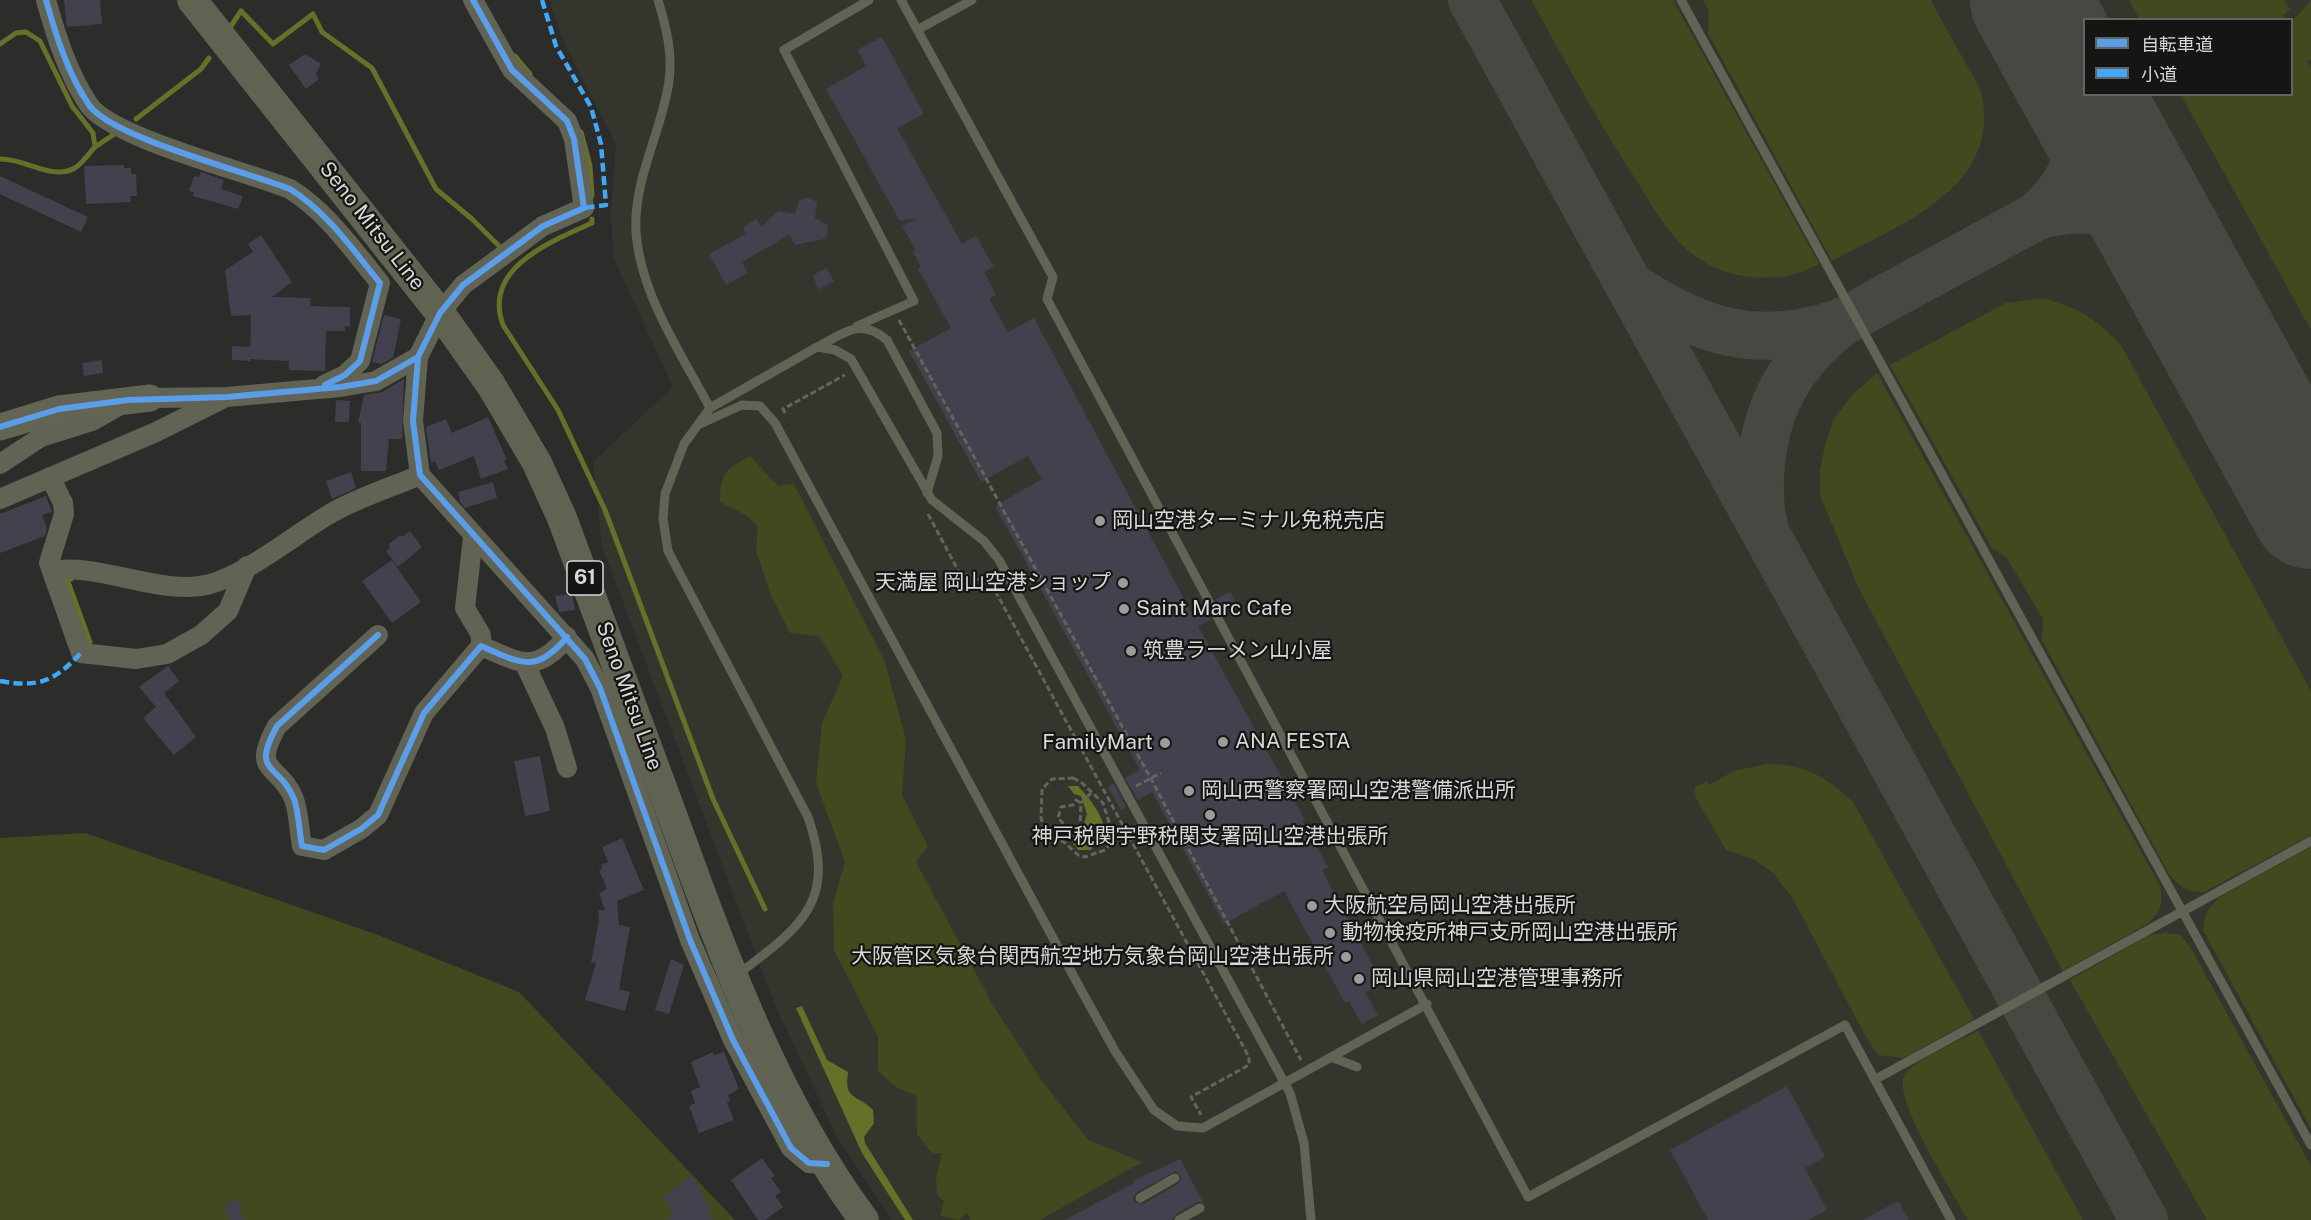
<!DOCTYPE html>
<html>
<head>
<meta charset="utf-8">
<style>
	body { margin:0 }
	#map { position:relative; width:2311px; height:1220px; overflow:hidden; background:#2c2c2b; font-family:"Public Sans","Noto Sans JP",sans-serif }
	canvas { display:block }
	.legend { position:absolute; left:2083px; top:18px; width:210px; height:78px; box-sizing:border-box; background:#151514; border:2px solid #636362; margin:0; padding:8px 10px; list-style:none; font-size:18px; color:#d8d8d6 }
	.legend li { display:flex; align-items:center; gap:12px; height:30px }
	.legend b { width:30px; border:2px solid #636362 }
</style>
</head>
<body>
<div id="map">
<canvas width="2311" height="1220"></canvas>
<ul class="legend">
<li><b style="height:8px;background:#5a9eea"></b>自転車道</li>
<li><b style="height:8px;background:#3fa9f5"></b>小道</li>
</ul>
</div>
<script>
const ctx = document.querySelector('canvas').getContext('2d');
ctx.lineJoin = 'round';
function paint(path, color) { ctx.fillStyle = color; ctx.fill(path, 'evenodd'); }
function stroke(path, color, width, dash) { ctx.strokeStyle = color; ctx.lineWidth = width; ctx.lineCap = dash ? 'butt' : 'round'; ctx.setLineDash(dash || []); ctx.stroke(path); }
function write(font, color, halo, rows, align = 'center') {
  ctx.font = font + ' "Public Sans","Noto Sans JP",sans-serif'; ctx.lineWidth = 4.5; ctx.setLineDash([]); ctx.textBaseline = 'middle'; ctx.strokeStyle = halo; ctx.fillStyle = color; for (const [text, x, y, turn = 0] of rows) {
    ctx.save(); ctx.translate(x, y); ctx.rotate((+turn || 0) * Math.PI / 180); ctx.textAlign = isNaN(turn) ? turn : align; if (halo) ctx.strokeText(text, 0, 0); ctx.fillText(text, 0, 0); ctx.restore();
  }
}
paint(new Path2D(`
	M549,0h1762v1220h-1419l-54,-81 -63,-134 -173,-459 -9,-84 80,-75 -60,-130 -2,-48 5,-65 -51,-99zM2084,20h208v74h-208z`), '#34362e');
paint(new Path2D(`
	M1531,0h142l146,264c-42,24 -101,16 -136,-18 -21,-21 -35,-47 -50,-71 -37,-57 -69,-116 -102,-175z
	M1703,0h228c11,21 23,43 35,64 5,9 12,19 15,28 23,96 -83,133 -149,169l-124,-228 1,-22z
	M2129,0h155l6,9 -7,7 3,3h-146z
	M2311,0v59l-4,2 4,6v263l-130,-235 111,-1v-72z
	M2043,298c40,12 49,18 78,47l190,346v144l-107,57c-16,1 -23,-5 -34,-16l-128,-236 1,-21 -36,-61 -15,-10 -102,-183 116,-62z
	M1877,373l283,513c4,18 0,26 -13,38l-84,47 -205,-384 -38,-92v-24l5,-26 9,-26 17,-23z
	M750,456l28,30 16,-2 91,178 21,78 -4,55 26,51 -12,16 78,145 48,74 46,59 54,22 -102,58h-70l-3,-8 -8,8 -19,-4 4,-15 -7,-6 -1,-17 6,-25h-10l-15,-19v-38l-20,-8 -19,-17v-34l-44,-87 -1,-46 12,-42 -29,-79 6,-60 21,-47 -24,-40 -29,-3 -19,-38 -15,-44 2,-25 -12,-11 -26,-13c0,-28 6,-33 30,-46z
	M1766,764c40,1 58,11 87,38l121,217 -70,39 -26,-3 -12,-18 -73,-138 -19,-25 -19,-14 -29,-10 -30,-52 -2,-10 13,-7 2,4 25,-14z
	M85,833l293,102 141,57 216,228h-735v-382z
	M2311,847v282l-108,-199c1,-16 7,-25 20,-35z
	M2166,933l15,2 11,15 119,216v54h-104l-137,-240 79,-45z
	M1978,1031l105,189h-115c-14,-26 -75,-120 -64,-144 6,-15 59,-37 74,-45z`), '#42491e');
paint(new Path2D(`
	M1068,786h10c14,15 24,28 28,48l-10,8 -5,8h-13l-7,-10 9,-5 7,-21 -6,-18 -7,-2z
	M802,1006l25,54 21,12c-4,29 8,21 25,38l1,13 -10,14 1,6 48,77h-8l-43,-67 -66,-145z`), '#657028');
stroke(new Path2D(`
	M229,29l12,-18 32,33 40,-30 9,18 50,36 64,121 36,30 28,28
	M0,44l16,-11 10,-1 14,9 32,65 21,27 2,14 18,-12
	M515,56l15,18
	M136,119l65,-50 8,-11
	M581,132l9,34 2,30
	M0,159c25,-1 52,22 75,9 7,-4 14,-15 20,-21
	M592,219v4c-40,18 -110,45 -89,102l55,85 47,100 108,289 52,110
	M71,579h-4l23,63 -2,4`), '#657028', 5);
stroke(new Path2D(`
	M1472,0l672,1220
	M2037,216c43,-39 52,-76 38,-132
	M1630,286c71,47 127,64 210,37
	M1763,521c-4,-15 -3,-31 -3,-46 4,-67 30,-113 82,-153l195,-106c69,-19 105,4 145,58`), '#464842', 48);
stroke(new Path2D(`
	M2030,0l281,509`), '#464842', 120);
paint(new Path2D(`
	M64,0h36l2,24 -35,3z
	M882,37l42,77 -27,14 65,116 14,-8 18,31 -10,5 12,23 -7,4 19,33 26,-14 157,294 13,-6 7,13 -13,7 107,194 -3,1 26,46 -6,3 60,113 -17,9 13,23 -16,9 -13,-23 -4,2 -61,-112 -60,33 -72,-132 -14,8 -13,-22 15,-8 -145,-264 47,-27 -14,-23 -47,26 -72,-131 42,-23 -33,-59 3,-2 -8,-15 3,-2 -14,-24 15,-8 -17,3 -74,-132 40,-23 -9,-16z
	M305,54l16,10 -5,10 3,5 -13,10 -17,-24z
	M124,165v3h7v6h5l1,22h-7l1,6 -45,2 -2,-38z
	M201,172l23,8 -3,9 22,7 -5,13 -45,-13 1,-4 -5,-1 5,-15 5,1z
	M0,176l88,41 -7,15 -81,-38z
	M808,197l9,5 -2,16 13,7 -1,10 -3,4 -29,6 -6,-10 -47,27 6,11 -22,12 -17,-31 37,-20 -3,-7 14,-8 4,8 17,-16 17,3 4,-13z
	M261,235l31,47 -20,15 39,1 -1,8 40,1v20l-5,-1v5h-19l-1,40 -36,-1v-9l-39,-2 1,-44 -20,1 -6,-46 28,-18 -5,-8z
	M826,268l8,13 -16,9 -5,-15z
	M384,315l17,4 -8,39 -12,6 -9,-2z
	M232,346l18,1v14l-18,-1z
	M102,360l1,13 -19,3 -2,-13z
	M404,379l-2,60h-13l-3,32h-25v-48l-3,-1 6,-27 18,-3z
	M336,400l14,1 -1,21h-14z
	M488,417l19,43h-3l4,9 -27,10 -7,-23 -35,14 -4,-9 -4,2 -5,-36 20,-8 6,14z
	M351,472l5,16 -24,11 -6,-18z
	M493,482l4,16 -32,10 -5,-6 -2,-10z
	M46,496l6,16 -10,3 5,13 -2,8 -45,17v-39z
	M410,531l12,16 -24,20 -12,-16 4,-4 -2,-2 12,-10 2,2z
	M392,560l29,42 -29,21 -30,-42z
	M1230,592l8,13 -15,8 -7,-14z
	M572,594l3,16 -16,2 -4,-16z
	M168,666l11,15 -15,12 32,44 -22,18 -31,-37 13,-11 -17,-20z
	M540,756l10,55 -25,5 -11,-55z
	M1114,784l12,23 -5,3 -13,-23z
	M622,838l22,52 -27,11 2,24 11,2 -11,62 11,3 -5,19 -40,-11 11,-37 -5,-1 8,-41 -1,-11h7l-6,-17 8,-4 -8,-19 3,-1 -1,-4 7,-3 -6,-15z
	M671,959l13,6 -15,49 -14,-4z
	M713,1052l1,3 10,-3 15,37 -11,6 2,6 -3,1 7,18 -35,13 -10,-27 6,-3 -4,-12 9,-4 -9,-25z
	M1787,1086l38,71 -20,11 22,42 -19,10h-100l-38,-70z
	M762,1158l13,18 -4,2 10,14 -6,4 8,11 -18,13h-7l-27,-40z
	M1180,1159l23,43h-6l-21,12 -4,6h-107l69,-37 -1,-2zM1176,1171l6,6 -4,7 -35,20 -9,-2 -1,-5 4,-5z
	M691,1176l21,33 -4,3 5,8h-45l6,-7 -11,-15z
	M239,1200l4,20h-14l-4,-16z
	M1899,1202l10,18h-46l29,-16z`), '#42414d');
stroke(new Path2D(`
	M899,320l252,459 150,281
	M785,413l-2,-4 62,-34
	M928,514l31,58 33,13 257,472v8l-58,32 10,18
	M1073,778l9,5 21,20 9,29 -1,11 -6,7 -20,7 -7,-2 -14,-13 -18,-6 -5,-18 1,-29 10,-10z
	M1136,786l25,-13
	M1076,800l5,3 -1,24 -6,9 -8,1v-11l-8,-8 3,-11 12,-2z
	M1081,803l10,-10`), '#62655b', 3, [6, 3]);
stroke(new Path2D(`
	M658,0c8,27 15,53 11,81 -7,51 -36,98 -33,151 5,64 45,121 74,176
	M901,0l152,277 -6,22 481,898 317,-172 106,195
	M1681,0l630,1145
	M917,30l55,-30
	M857,326l57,-25 -130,-251 85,-50
	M817,347c28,-14 43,-30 70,-7l50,93 1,23 -11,37
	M700,424l42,-19 18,1 15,17 305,565 35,63 39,59 23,16 26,2 224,-124
	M737,975c63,-48 101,-72 71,-158l-140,-266 -5,-32 2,-25 19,-50 26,-36 107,-61 18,3 16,9 81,141 52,41 15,19 291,533 14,50 7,77
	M1331,1057l26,10
	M1876,1079l435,-238
	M1140,1198l35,-20
	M1179,1220l21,-12`), '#616354', 9);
stroke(new Path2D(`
	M46,0c10,36 22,74 43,105 23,33 159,67 201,84 37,23 63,61 90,94l-20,78 -15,14 -21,10
	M418,357l-5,64 7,54 165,184 15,29 90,252 43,100 58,108 18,15 18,1
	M150,398l77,-1 113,-10 36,-6 42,-24 22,-44 23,-28 80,-59 41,-18 -10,-69 -7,-18 -55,-51 -39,-70
	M0,464l41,-27 51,-16 28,-16
	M50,477l13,26 1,11 -15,49 32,90 55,6 31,-5 34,-19 27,-24 19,-45
	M0,499l156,-67 66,-33
	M473,537l-8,71 16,27v11
	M52,571c47,-9 110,26 158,13 35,-9 86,-50 118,-69 28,-17 62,-27 92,-40
	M378,635l-101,91c-27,49 2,36 17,73 5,14 5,32 8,47l22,4 37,-21 17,-14 46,-102 57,-67c40,17 54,29 86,-9
	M524,662l31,66 12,40`), '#616354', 20);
stroke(new Path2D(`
	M0,427l59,-18 91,-11`), '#626554', 27);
stroke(new Path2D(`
	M192,0l248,313 51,72 46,78 25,55c38,100 75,201 112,302 50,137 102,282 190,400`), '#606352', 30);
stroke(new Path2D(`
	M542,0l14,46 35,61 10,37 5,61 -22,3
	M0,681c40,7 54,0 81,-28`), '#3fa9f5', 4.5, [9, 4.5]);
stroke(new Path2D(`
	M46,0c10,36 22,74 43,105 23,33 159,67 201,84 37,23 63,61 90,94l-20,78 -15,14 -20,10
	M418,357l-5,64 7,54 165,184 15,29 90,252 43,100 58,108 18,15 18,1
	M0,427l59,-18 69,-9 99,-3 113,-10 36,-6 42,-24 22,-44 23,-28 80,-59 41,-18 -10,-69 -7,-18 -55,-51 -39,-70
	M378,635l-101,91c-27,49 2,36 17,73 5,14 5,32 8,47l22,4 37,-21 17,-14 46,-102 57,-67c40,17 54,29 86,-9`), '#5a9eea', 6);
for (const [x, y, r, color] of [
	[1100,521,6,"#9c9c9a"],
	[1123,583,6,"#9c9c9a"],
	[1124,609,6,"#9c9c9a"],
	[1131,651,6,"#9c9c9a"],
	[1223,742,6,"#9c9c9a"],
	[1165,743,6,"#9c9c9a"],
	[1189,791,6,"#9c9c9a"],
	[1210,815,6,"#9c9c9a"],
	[1312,906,6,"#9c9c9a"],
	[1330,933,6,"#9c9c9a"],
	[1346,957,6,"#9c9c9a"],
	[1359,979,6,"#9c9c9a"]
]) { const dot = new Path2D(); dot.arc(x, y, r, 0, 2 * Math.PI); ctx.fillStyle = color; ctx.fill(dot); stroke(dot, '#151514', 2); }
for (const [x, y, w] of [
	[585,578,36]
]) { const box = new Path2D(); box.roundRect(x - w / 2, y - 17, w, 34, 4.5); ctx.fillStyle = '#151514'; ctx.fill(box); stroke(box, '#d8d8d6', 1.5); }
write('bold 20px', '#d8d8d6', null, [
	["61",585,578]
]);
write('21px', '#d8d8d6', '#151514', [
	["Seno Mitsu Line",372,226,52],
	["Seno Mitsu Line",629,696,70]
]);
write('21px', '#d8d8d6', '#151514', [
	["岡山空港ターミナル免税売店",1112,521],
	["天満屋 岡山空港ショップ",1111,583,"right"],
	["Saint Marc Cafe",1136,609],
	["筑豊ラーメン山小屋",1143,651],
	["ANA FESTA",1235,742],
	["FamilyMart",1153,743,"right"],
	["岡山西警察署岡山空港警備派出所",1201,791],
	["神戸税関宇野税関支署岡山空港出張所",1210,837,"center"],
	["大阪航空局岡山空港出張所",1324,906],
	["動物検疫所神戸支所岡山空港出張所",1342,933],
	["大阪管区気象台関西航空地方気象台岡山空港出張所",1334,957,"right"],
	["岡山県岡山空港管理事務所",1371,979]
], 'left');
</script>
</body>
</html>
